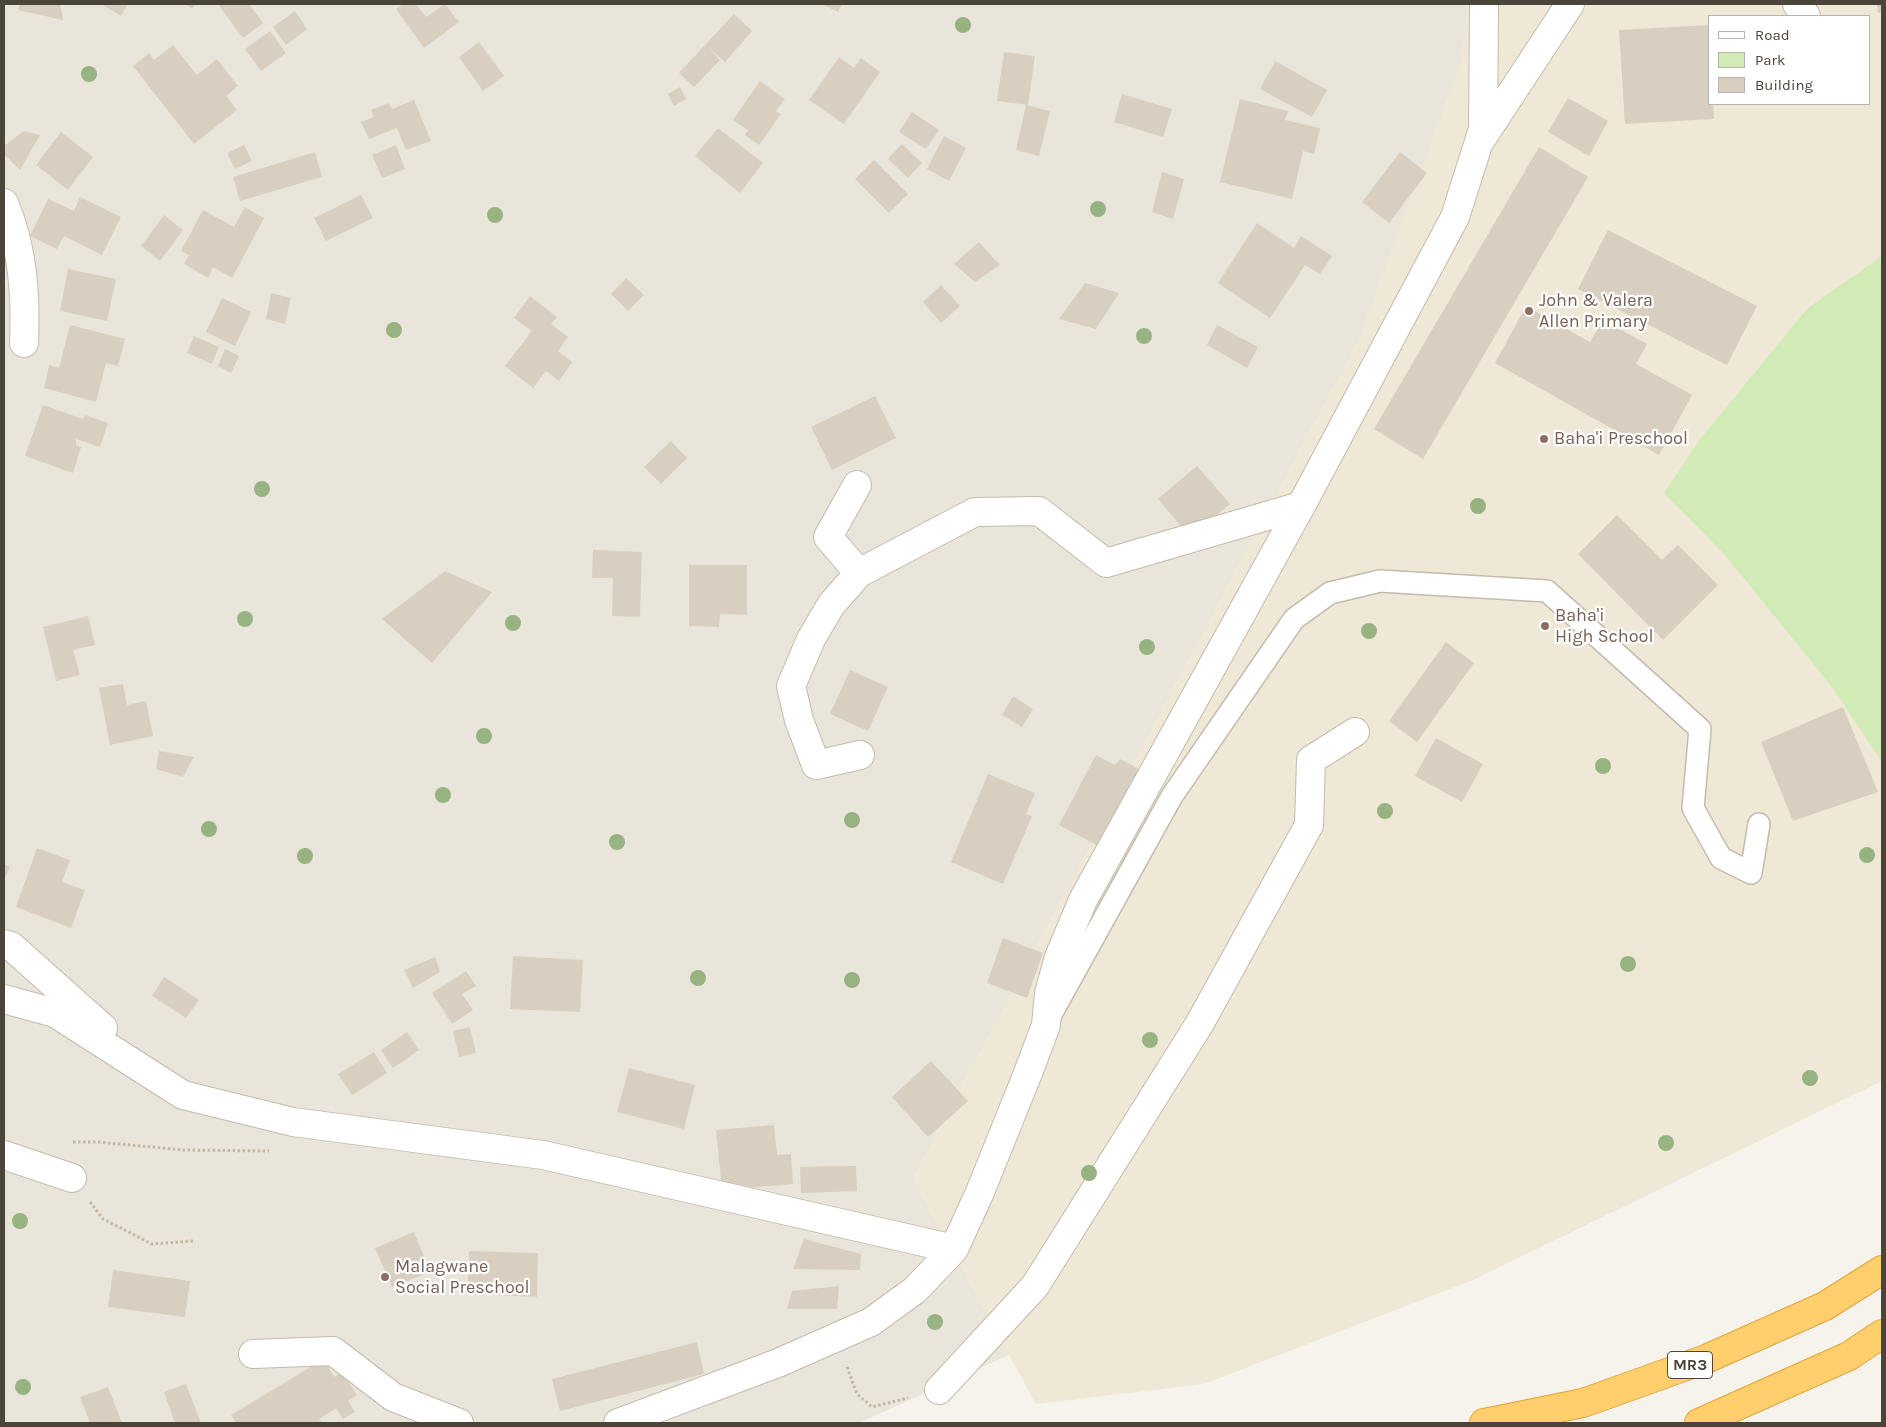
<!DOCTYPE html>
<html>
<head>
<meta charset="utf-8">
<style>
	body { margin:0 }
	#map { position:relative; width:1886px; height:1427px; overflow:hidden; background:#f6f3ec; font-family:Karla,sans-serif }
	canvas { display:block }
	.frame { position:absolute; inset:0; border:5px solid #4b4439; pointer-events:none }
	.legend { position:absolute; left:1708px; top:15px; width:162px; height:90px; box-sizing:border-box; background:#fff; border:1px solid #b7b4b0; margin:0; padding:6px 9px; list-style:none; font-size:15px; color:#4b4439 }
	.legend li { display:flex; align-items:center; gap:10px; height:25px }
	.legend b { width:25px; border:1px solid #b7b4b0 }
</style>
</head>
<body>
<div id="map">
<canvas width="1886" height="1427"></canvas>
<div class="frame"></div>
<ul class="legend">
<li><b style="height:6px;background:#fff"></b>Road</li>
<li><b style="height:14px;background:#d2eab5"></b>Park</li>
<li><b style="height:14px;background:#d8cfc1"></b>Building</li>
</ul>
</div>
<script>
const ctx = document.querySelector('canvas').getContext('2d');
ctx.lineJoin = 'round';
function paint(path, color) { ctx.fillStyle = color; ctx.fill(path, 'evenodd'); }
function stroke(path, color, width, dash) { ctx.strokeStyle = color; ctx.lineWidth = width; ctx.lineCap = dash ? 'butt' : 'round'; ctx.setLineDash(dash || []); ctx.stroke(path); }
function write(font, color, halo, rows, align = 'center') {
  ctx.font = font + ' Karla,sans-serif'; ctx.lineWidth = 4.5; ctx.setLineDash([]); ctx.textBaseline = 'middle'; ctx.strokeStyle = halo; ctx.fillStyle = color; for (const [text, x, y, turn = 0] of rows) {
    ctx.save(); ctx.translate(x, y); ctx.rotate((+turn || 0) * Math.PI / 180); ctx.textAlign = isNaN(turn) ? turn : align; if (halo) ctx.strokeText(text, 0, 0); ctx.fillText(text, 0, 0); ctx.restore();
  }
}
paint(new Path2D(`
	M4,4h1878v961l-779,347 -244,111h-855zM1710,16h160v88h-160z`), '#eae5da');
paint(new Path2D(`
	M1467,4h415v1077l-409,199 -269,104 -168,20 -124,-225 447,-841 102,-277zM1710,16h160v88h-160z`), '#efe8d6');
paint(new Path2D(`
	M1882,256v506l-49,-74 -108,-133 -61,-62 37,-55 107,-130z`), '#d2eab5');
paint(new Path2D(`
	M20,4h40l3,16 -45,-10z
	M101,4h27l-7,12z
	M186,4h10l-4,5z
	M218,4h31l14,19 -20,15z
	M403,4h13l10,13 19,-13 14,18 -35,26 -28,-39z
	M822,4h20l-4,8z
	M1877,4h5v8l-4,1z
	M295,11l12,18 -21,16 -13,-18z
	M734,14l18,17 -27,31 -17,-15 12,13 -26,27 -15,-14z
	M1708,25l2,79h3l1,15 -89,5 -6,-94z
	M270,31l16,22 -25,18 -16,-22z
	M479,42l25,34 -21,15 -24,-34z
	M173,45l24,30 20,-16 21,27 -12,10 11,14 -43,34 -61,-78 16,-13 5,7z
	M1004,52l31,4 -7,49 -31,-4z
	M839,57l15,11 7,-10 19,14 -36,52 -35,-24z
	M1275,61l52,29 -15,27 -52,-28z
	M760,81l25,18 -9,12 5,3 -22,31 -14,-10 3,-5 -15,-10z
	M680,87l6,12 -12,7 -6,-12z
	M1122,94l50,15 -9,28 -49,-15z
	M1568,98l40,23 -19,35 -41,-24z
	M1240,99l48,12 -3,9 35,8 -6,26 -11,-3 -11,48 -72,-17z
	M414,100l17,41 -25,9 -9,-22 -28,11 -8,-17 13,-5 -3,-7 18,-7 3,6z
	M1026,105l24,6 -11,45 -23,-6z
	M912,112l27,18 -13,19 -27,-17z
	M718,128l45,35 -23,30 -45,-37z
	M24,131l16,4 -20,35 -16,-16v-8z
	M61,132l32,25 -25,33 -32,-25z
	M944,136l22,12 -17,33 -22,-12z
	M902,144l20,19 -14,15 -20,-19z
	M244,145l8,16 -17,8 -8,-16z
	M396,145l9,24 -23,9 -10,-23z
	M1539,147l49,30 -165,282 -49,-30z
	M315,152l7,25 -82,24 -7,-24z
	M1400,152l27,21 -38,50 -27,-21z
	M874,160l34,34 -19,19 -34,-34z
	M1162,172l22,7 -11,40 -21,-7z
	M361,195l12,23 -47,23 -12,-23z
	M80,197l41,20 -19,38 -38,-19 -7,13 -27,-13 18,-37 26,12z
	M245,207l19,11 -32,60 -19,-11 -5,11 -24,-14 5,-9 -8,-4 22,-41 31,17z
	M164,215l19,15 -23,31 -19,-15z
	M1257,223l37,25 7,-12 31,20 -12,18 -15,-9 -35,53 -52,-35z
	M1608,230l149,76 -30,59 -149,-76z
	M979,242l21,23 -25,17 -21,-18z
	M68,269l48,10 -9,42 -47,-10z
	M626,278l18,17 -16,16 -17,-17z
	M1085,283l34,10 -23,36 -37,-10z
	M941,285l19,21 -19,17 -18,-21z
	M271,293l20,5 -6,26 -19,-5z
	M530,296l27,21 -6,7 17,13 -10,14 14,11 -13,19 -13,-10 -13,17 -28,-22 27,-35 -18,-13z
	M222,298l29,14 -16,34 -29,-14z
	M1526,306l64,36 13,-22 44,24 -11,20 56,31 -33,60 -164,-92z
	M70,325l55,14 -7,27 -12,-3 -10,39 -52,-14 5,-23 10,3z
	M1217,325l41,22 -11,21 -40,-23z
	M194,336l25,11 -7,17 -25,-11z
	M225,349l14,7 -8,17 -13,-7z
	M875,396l21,42 -64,32 -21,-43z
	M43,405l40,14 2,-4 23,8 -8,24 -24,-8v6l5,2 -8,26 -48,-17z
	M671,441l16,17 -26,26 -17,-17z
	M1197,466l33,38 -40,33 -32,-38z
	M1617,515l45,45 16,-15 40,40 -55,55 -85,-86z
	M593,550l49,2 -2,65 -28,-1 1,-38h-21z
	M689,565h58v50l-27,-1 -1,13 -30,-1z
	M445,571l47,21 -60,71 -50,-44z
	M88,616l7,29 -22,5 7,25 -24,6 -13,-54z
	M1446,642l28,21 -57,79 -28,-21z
	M850,670l38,17 -20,44 -38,-17z
	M123,684l4,21 19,-4 7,35 -43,9 -11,-57z
	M1013,696l20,13 -11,18 -20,-12z
	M1843,707l35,85 -85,29 -32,-79z
	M1436,738l47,26 -21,38 -47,-26z
	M159,751l35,6 -11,20 -27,-8z
	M1096,755l19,10 5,-6 25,13 -41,77 -45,-24z
	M988,774l47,19 -9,21 6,2 -29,68 -52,-22z
	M37,848l33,12 -8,22 23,8 -14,38 -55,-21z
	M4,864l6,3 -6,13z
	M1003,938l40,15 -16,45 -40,-15z
	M513,956l70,4 -3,52 -70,-3z
	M435,957l5,15 -27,16 -9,-18z
	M466,971l10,15 -14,8 11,16 -21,14 -20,-31z
	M164,977l35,23 -13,18 -34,-22z
	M470,1027l6,26 -17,4 -6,-26z
	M407,1032l12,18 -26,18 -12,-18z
	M374,1052l13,21 -35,22 -14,-21z
	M931,1061l37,40 -40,36 -36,-40z
	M629,1068l66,17 -11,44 -67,-17z
	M774,1125l3,30 14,-1 2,30 -71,6 -6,-60z
	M856,1166l1,25 -56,2 -1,-26z
	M414,1232l16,40 -38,15 -17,-39z
	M804,1239l57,15 -1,16 -67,-1z
	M469,1251l69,2 -1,44 -44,-2 1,-11 -26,-1z
	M113,1270l77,11 -5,36 -77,-10z
	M839,1286l-2,23h-50l5,-18z
	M697,1342l7,32 -144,37 -8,-32z
	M324,1359l10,18 8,-5 15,23 -9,6 7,11 -12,7 -7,-11 -17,11 3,4h-86l-5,-8z
	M186,1384l15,39h-26l-11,-31z
	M108,1387l14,36h-32l-10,-26z`), '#d8cfc1');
const service = new Path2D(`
	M1049,1018l123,-222 122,-177 36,-26 50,-12 167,10 153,138 -7,79 28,50 30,15 8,-49`);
const minor = new Path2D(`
	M1797,4l9,12
	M1482,138l88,-134
	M4,203c19,45 22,92 20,140
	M857,485l-29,52 31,36 116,-61 64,-1 67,52 195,-57
	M859,573l-28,32 -20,34 -20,47 8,34 17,45 44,-10
	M4,944l7,2 92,82
	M4,999l51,14 128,82 110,27 250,33 411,94
	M4,1155l68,23
	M253,1354l80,-3 60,46 66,26
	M939,1390l96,-104 165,-263 109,-198 2,-65 44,-28
	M618,1423l160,-60 93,-41 44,-32 39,-41 26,-57 48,-119 18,-48 3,-32 10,-36 24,-57 218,-394 154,-289 28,-88 1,-125`);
const motorway = new Path2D(`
	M1484,1423l99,-20 123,-44 119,-53 57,-36
	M1699,1423l150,-67 33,-22`);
stroke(service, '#c2bbae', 24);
stroke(minor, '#c2bbae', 30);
stroke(motorway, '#e0a43c', 30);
stroke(new Path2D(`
	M73,1142h25l86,8 85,1
	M90,1202l13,17 49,25 41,-3
	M847,1367l10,27 15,13 36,-9`), '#c4b79f', 3, [2.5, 2.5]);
stroke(service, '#fff', 21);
stroke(minor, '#fff', 28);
stroke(motorway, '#ffcf6e', 28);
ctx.fillStyle = '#97b381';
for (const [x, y] of [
	[963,25],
	[89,74],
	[1098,209],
	[495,215],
	[394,330],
	[1144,336],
	[262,489],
	[1478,506],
	[245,619],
	[513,623],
	[1369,631],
	[1147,647],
	[484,736],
	[1603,766],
	[443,795],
	[1385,811],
	[852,820],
	[209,829],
	[617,842],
	[1867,855],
	[305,856],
	[1628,964],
	[698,978],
	[852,980],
	[1150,1040],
	[1810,1078],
	[1666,1143],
	[1089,1173],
	[20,1221],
	[935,1322],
	[23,1387]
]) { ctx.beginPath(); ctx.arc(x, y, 8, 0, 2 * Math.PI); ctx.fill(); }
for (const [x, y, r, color] of [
	[1529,311,5,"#8d6e63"],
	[1544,439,5,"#8d6e63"],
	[1545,626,5,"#8d6e63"],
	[385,1277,5,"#8d6e63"]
]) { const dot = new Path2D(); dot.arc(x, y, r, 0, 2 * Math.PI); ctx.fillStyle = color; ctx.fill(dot); stroke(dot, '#fff', 2); }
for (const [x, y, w] of [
	[1690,1365,45]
]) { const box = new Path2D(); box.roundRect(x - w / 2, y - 13.5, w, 27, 4); ctx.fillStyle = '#fff'; ctx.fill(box); stroke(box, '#4b4439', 1); }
write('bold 16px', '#4b4439', null, [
	["MR3",1690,1365]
]);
write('18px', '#785e54', '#fff', [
	["John & Valera",1539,301],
	["Allen Primary",1539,322],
	["Baha'i Preschool",1554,439],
	["Baha'i",1555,616],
	["High School",1555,637],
	["Malagwane",395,1267],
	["Social Preschool",395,1288]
], 'left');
</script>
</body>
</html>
